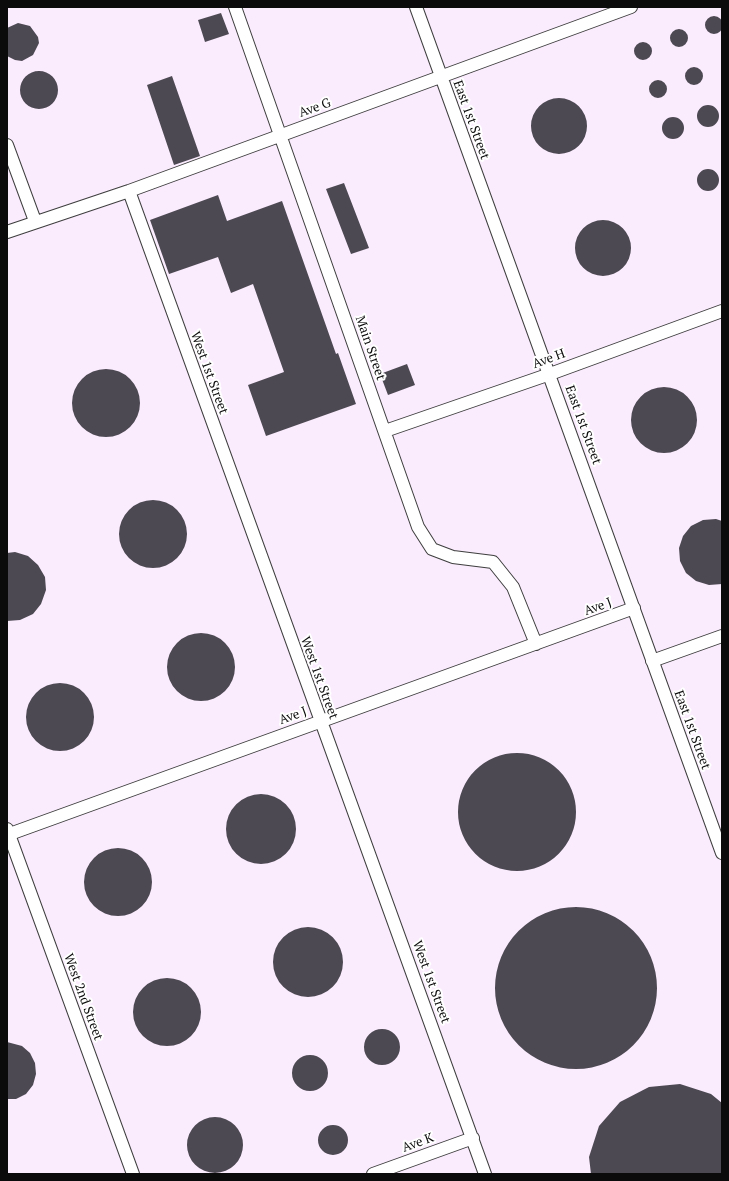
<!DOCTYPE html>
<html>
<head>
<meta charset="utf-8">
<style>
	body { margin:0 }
	#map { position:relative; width:729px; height:1181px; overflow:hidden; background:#faebfd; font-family:"PT Serif",serif }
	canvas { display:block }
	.frame { position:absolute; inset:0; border:8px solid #0b0b0b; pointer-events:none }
</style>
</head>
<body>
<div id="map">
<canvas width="729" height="1181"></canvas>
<div class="frame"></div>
</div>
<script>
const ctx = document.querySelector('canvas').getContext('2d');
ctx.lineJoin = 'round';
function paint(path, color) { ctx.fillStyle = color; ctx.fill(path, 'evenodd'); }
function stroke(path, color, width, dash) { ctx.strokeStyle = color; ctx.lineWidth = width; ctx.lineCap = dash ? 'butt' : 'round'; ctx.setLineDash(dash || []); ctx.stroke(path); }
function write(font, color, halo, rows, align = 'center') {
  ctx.font = font + ' "PT Serif",serif'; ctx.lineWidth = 4; ctx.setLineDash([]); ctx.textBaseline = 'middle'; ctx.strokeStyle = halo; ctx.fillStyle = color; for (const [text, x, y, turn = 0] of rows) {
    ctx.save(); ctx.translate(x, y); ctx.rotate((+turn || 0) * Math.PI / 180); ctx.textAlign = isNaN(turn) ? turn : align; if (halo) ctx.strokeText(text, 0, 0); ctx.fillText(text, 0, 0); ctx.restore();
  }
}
paint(new Path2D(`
	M221,13l8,21 -24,8 -7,-22z
	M705 25a9 9 0 1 1 18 0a9 9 0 1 1-18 0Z
	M18,23l12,3 8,11 1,6 -6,12 -11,6 -7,-1 -8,-4v-28z
	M670 38a9 9 0 1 1 18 0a9 9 0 1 1-18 0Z
	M634 51a9 9 0 1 1 18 0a9 9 0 1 1-18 0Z
	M685 76a9 9 0 1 1 18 0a9 9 0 1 1-18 0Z
	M20 90a19 19 0 1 1 38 0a19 19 0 1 1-38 0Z
	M172,76l28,80 -26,9 -27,-80z
	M649 89a9 9 0 1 1 18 0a9 9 0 1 1-18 0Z
	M531 126a28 28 0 1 1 56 0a28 28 0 1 1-56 0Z
	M697 116a11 11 0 1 1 22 0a11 11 0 1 1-22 0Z
	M662 128a11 11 0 1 1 22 0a11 11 0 1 1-22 0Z
	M697 180a11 11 0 1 1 22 0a11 11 0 1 1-22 0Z
	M344,183l25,65 -18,6 -25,-65z
	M218,195l9,26 55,-20 54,153 2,-1 18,51 -90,32 -18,-51 36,-13 -31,-88 -22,9 -13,-36 -49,17 -19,-54z
	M575 248a28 28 0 1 1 56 0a28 28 0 1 1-56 0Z
	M407,364l8,21 -27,10 -8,-21z
	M72 403a34 34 0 1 1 68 0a34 34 0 1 1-68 0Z
	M631 420a33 33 0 1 1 66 0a33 33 0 1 1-66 0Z
	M119 534a34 34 0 1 1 68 0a34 34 0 1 1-68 0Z
	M716,519l6,2v63l-13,1 -13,-4 -10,-8 -6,-12 -1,-13 4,-12 8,-10 12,-6z
	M15,552l13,4 10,9 7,12 1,13 -5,14 -8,10 -13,6 -13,1v-68z
	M167 667a34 34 0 1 1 68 0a34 34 0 1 1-68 0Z
	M26 717a34 34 0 1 1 68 0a34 34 0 1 1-68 0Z
	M458 812a59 59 0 1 1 118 0a59 59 0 1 1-118 0Z
	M226 829a35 35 0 1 1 70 0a35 35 0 1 1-70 0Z
	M84 882a34 34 0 1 1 68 0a34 34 0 1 1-68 0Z
	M495 988a81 81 0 1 1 162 0a81 81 0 1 1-162 0Z
	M273 962a35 35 0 1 1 70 0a35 35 0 1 1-70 0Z
	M133 1012a34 34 0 1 1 68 0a34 34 0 1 1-68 0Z
	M364 1047a18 18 0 1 1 36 0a18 18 0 1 1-36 0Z
	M7,1042l15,4 8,7 5,10 1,11 -3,11 -7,9 -10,5h-9z
	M292 1073a18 18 0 1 1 36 0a18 18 0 1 1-36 0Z
	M680,1084l31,10 11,9v71h-131l-2,-17 10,-31 21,-24 29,-15z
	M187 1145a28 28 0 1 1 56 0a28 28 0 1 1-56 0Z
	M318 1140a15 15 0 1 1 30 0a15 15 0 1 1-30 0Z`), '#4d4953');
const minor = new Path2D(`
	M235,7l183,520 14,22 21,8 40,5 20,25 23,57
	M416,7l306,846
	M7,145l28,76
	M129,191l356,983
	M7,232l122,-41 502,-184
	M385,431l165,-57 172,-63
	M652,661l70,-25
	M7,829l126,345
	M7,835l627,-227
	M373,1174l100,-36`);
stroke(minor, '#3e3e3e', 14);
stroke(minor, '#fff', 12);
write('13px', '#0b0b0b', '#fff', [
	["Ave G",315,108,-20],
	["East 1st Street",471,120,70],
	["Main Street",370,348,71],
	["Ave H",549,359,-20],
	["West 1st Street",209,373,70],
	["East 1st Street",583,425,70],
	["Ave J",598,607,-20],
	["West 1st Street",319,678,70],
	["Ave J",293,716,-20],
	["East 1st Street",692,730,70],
	["West 1st Street",431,982,70],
	["West 2nd Street",83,997,70],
	["Ave K",418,1143,-20]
]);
</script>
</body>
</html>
